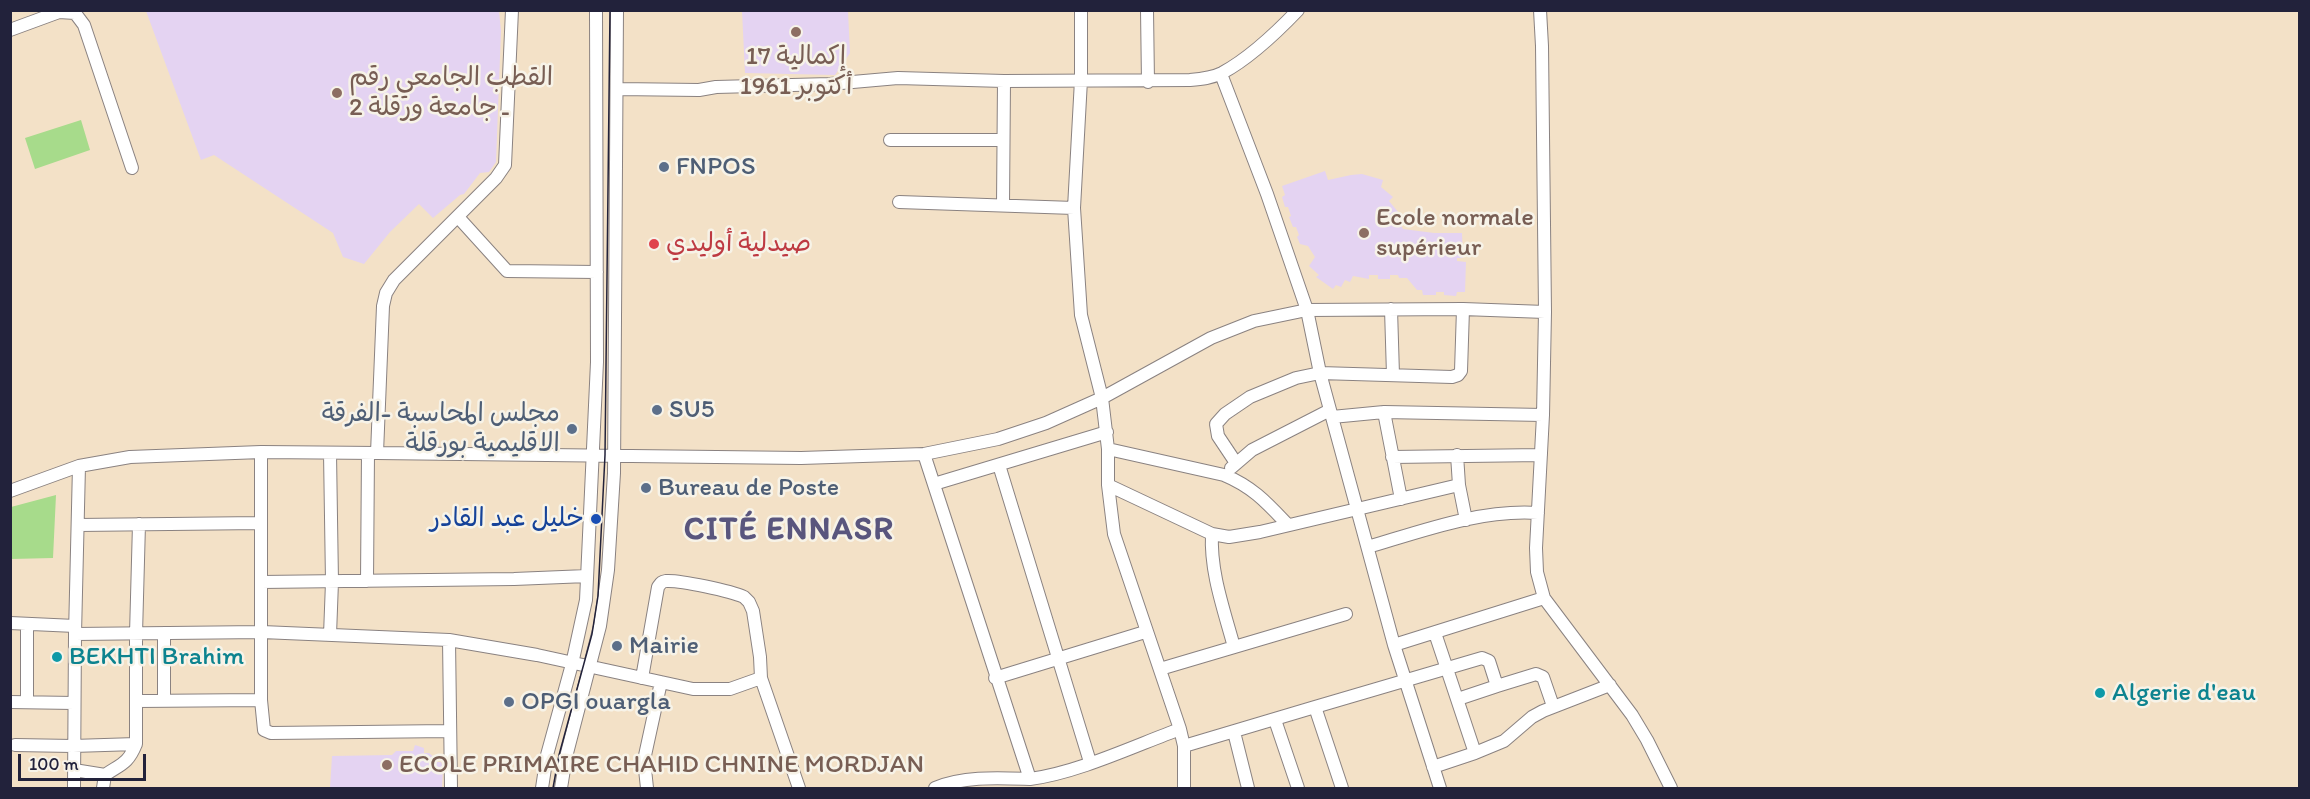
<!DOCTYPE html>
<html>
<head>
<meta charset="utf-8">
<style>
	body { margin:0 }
	#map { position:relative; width:2310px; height:799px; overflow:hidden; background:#f3e1c7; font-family:Itim,sans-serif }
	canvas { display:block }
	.frame { position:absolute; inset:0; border:12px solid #22223b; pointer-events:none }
	.scale { position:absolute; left:18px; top:754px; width:128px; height:27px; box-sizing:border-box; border:3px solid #22223b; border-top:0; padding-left:8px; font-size:18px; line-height:21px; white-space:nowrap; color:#22223b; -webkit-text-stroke:4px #f7f3e8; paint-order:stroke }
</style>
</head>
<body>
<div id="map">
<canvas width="2310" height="799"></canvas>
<div class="frame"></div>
<div class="scale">100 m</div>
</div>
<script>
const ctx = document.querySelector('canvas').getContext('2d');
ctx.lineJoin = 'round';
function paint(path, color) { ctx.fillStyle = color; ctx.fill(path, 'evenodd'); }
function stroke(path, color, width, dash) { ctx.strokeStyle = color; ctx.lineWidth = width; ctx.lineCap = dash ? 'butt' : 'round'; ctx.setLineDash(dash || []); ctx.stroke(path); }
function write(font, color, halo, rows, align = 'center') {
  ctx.font = font + ' Itim,"Playpen Sans Arabic",sans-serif'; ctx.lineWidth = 5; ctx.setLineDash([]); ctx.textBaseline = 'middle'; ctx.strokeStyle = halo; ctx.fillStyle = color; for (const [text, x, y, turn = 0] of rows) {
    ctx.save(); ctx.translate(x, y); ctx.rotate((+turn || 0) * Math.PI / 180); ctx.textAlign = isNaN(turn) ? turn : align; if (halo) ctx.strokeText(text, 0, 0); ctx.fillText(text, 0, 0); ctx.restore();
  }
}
paint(new Path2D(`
	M146,11h353l2,20 -5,131 -7,10 -9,1 -16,21 -4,1 -27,23 -14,-14 -29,28 -26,32 -21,-7 -10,-24 -119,-78 -13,5z
	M742,11h106l2,42 -15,22 -90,-2z
	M1325,171l3,9 23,-5 11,-1 21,6 -2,7 12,10 -4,4 10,12 -3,2 7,14 31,4h28l1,25h-6v3l9,1 -1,30h-8l-1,4 -12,-1v-3h-8v3h-13l-1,-5h-5l-10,-12h-8l-1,-3h-8v4h-12v-4h-9v4l-16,-3 -3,6 -5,-2 -4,7 -5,-2 -3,4 -17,-12 3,-2 -10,-9 6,-9 -7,-11 -8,-2 -3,-7 2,-2 -3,-8h-3l-4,-10 2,-1 -3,-9h-3l-3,-10 3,-2 -3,-9z
	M415,745l9,3v5h5l6,5v4h6l2,5 -1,21h-112l2,-32 60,-1 4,-4h17z`), '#e4d3f2');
paint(new Path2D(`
	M81,120l9,30 -55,19 -10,-31z
	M56,495l-3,63 -42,1v-52z`), '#a7db8b');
const minor = new Path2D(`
	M512,10l-7,155 -9,13 -102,102 -8,13 -3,13 -6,147 424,5 123,-4 74,-15 48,-16 56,-25 109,-60 43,-17 53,-11 156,-1 82,3
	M1147,10l1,72
	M1540,10l2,36 3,266 -2,103 -7,133 1,24 7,26 88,117 15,25 24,48
	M10,30l49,-18 16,1 9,12 48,143
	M1221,74l46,120 40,116 13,63 74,272 46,143
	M617,89l82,1 17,-3 114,-3 68,-6 106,3 186,-1c11,-1 22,-2 32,-7 26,-14 55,-41 76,-63
	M890,140h113
	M899,202l175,6
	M1003,205l1,-124
	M458,217l49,54 90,1
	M1391,309l2,66
	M1384,412l17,87
	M1332,417l52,-5 159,3
	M1108,449l116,26c29,12 43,28 64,50
	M261,452v248l3,30 7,3 178,-2
	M924,454l106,325c47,-6 104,-33 150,-50l-66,-195 -6,-49v-36l-6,-51 -21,-83 -7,-107 7,-128v-70
	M1457,455l2,30 7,35
	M1392,457l149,-2
	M1236,463l-18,-27 -2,-12 9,-10 25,-17 46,-19 24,-5 132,4 6,-2 3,-4 2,-62
	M999,465l91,297
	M79,466l-4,168 187,-2 187,8 88,15 156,34h37l31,-11
	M1231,468l21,-18 78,-40
	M934,484l173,-52
	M1108,485l104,49 17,3 31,-5 199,-47
	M10,491l69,-25 51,-9 131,-5 116,1
	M78,525l183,-2
	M1212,534c-2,38 12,76 22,113
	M1368,547c54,-16 113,-38 170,-34
	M367,581l1,-128
	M261,582l253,-3 73,-3
	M10,623l65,3
	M27,624v78
	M330,635l2,-53 -2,-129
	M449,640l2,148
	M1394,645l150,-47
	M1160,669l186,-55
	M642,678l16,-91c3,-4 3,-5 8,-6 14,-1 65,10 78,16l5,5 4,9 7,46 1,21 38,110
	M995,678l150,-46
	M1458,699l39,-13
	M137,701l124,-1
	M164,701v-68
	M10,702l64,1
	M1315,707l167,-49 7,3 8,25 39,-12 7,3 10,29
	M1275,720l23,68
	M1180,729l4,17v42
	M1234,732l14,56
	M15,745l58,1 63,-2v-110l3,-110
	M1184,746l131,-39 27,81
	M1475,753l29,-12 28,-24 11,-6 67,-26
	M1433,767l42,-14 -40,-120
	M74,770l31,5
	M74,788l1,-154
	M103,788l2,-13c16,-11 23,-11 31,-31
	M542,788l5,-33 25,-91 14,-64 11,-238 -1,-352
	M561,788l5,-31 34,-131 8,-56 6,-97 3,-463
	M647,788l-3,-28 17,-78
	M935,788c29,-12 63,-10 95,-9`);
stroke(minor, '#8a8281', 14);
stroke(minor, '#fff', 12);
stroke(new Path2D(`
	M553,788l6,-33 33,-121 6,-38 7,-141 5,-445`), '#22223b', 1.5);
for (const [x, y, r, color] of [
	[796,32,6,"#8d6e63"],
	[337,93,6,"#8d6e63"],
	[664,167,6,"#5c6f8a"],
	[1364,233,6,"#8d6e63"],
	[654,244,6,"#e0444e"],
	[657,410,6,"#5c6f8a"],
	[572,429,6,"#5c6f8a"],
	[646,488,6,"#5c6f8a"],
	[596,519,6,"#1a4fb4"],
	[617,646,6,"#5c6f8a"],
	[57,657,6,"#0f9aa8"],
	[2100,693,6,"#0f9aa8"],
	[509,702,6,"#5c6f8a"],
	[387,765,6,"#8d6e63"]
]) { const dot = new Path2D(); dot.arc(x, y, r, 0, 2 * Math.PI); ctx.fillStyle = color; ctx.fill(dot); stroke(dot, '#f7f3e8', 2); }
write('26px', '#785e54', '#f7f3e8', [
	["إكمالية 17",796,57,"center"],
	["أكتوبر 1961",796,87,"center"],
	["القطب الجامعي رقم",349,78],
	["2 ـ جامعة ورقلة",349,108],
	["Ecole normale",1376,218],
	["supérieur",1376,248],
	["ECOLE PRIMAIRE CHAHID CHNINE MORDJAN",399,765]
], 'left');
write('26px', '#4e5e75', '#f7f3e8', [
	["FNPOS",676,167],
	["SU5",669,410],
	["مجلس المحاسبة -الفرقة",560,414,"right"],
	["الاقليمية بورقلة",560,444,"right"],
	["Bureau de Poste",658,488],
	["Mairie",629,646],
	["OPGI ouargla",521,702]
], 'left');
write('26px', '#be3a42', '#f7f3e8', [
	["صيدلية أوليدي",666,244]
], 'left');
write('26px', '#164399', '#f7f3e8', [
	["خليل عبد القادر",584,519]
], 'right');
write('26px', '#0d838f', '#f7f3e8', [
	["BEKHTI Brahim",69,657],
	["Algerie d'eau",2112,693]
], 'left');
ctx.letterSpacing = '1.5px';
write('bold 32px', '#59557d', '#f7f3e8', [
	["CITÉ ENNASR",789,531]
]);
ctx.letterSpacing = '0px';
</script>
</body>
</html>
